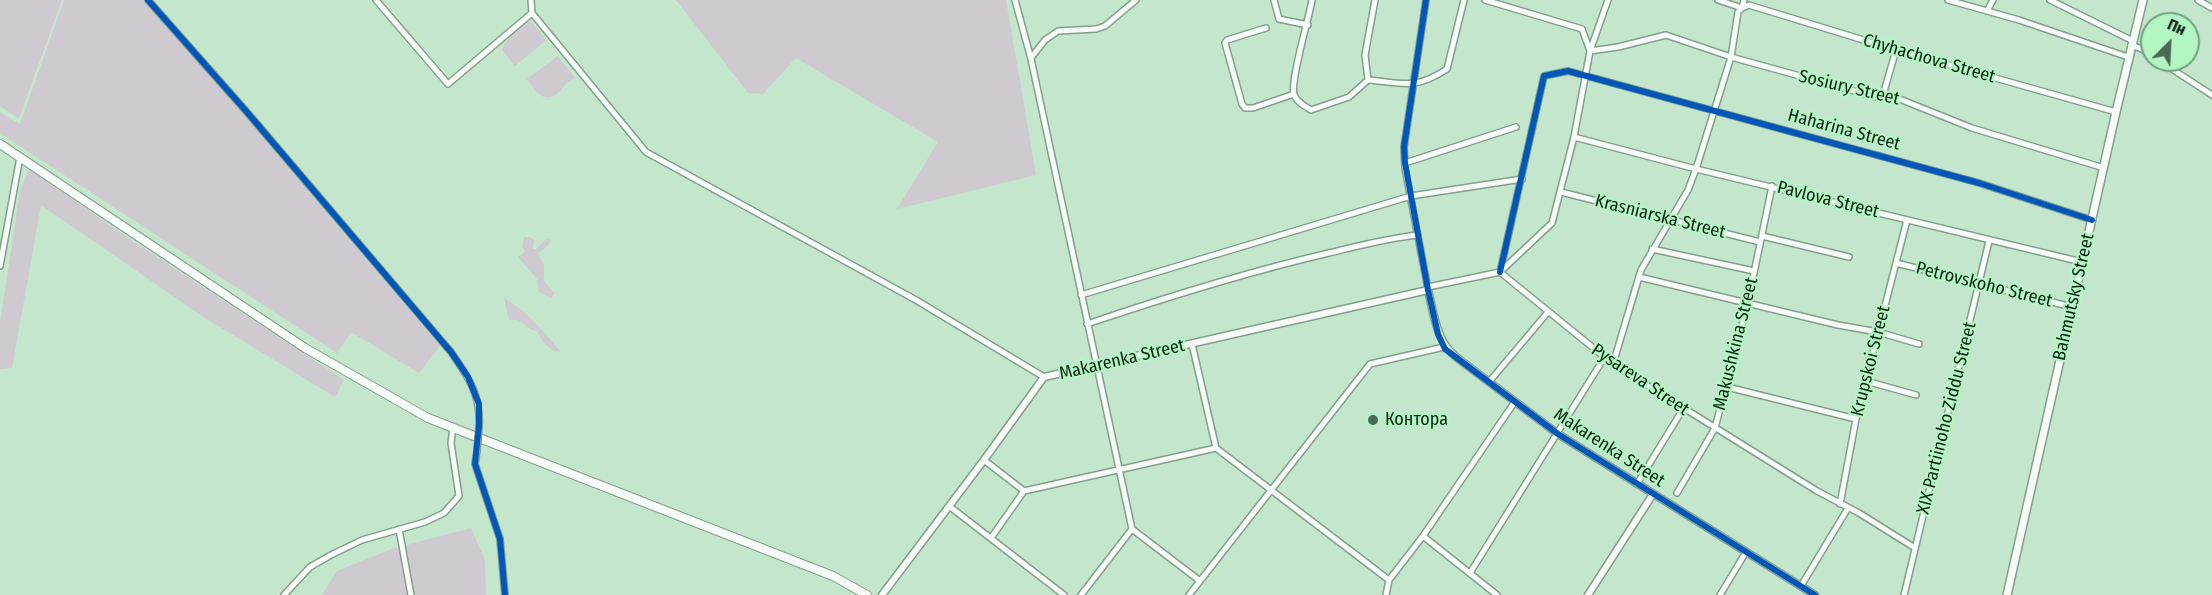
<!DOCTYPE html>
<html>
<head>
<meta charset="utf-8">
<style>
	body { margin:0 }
	#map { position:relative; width:2212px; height:595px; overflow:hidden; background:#c3e6cc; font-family:"Fira Sans Condensed",sans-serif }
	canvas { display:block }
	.north { position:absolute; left:2140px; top:12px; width:60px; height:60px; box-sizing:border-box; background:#b4f5c4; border:2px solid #70a27d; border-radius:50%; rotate:24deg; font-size:16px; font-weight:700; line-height:24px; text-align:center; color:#0b2513 }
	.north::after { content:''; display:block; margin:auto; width:21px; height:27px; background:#4b6954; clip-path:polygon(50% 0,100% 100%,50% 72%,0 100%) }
</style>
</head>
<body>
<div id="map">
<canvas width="2212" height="595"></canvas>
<div class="north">Пн</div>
</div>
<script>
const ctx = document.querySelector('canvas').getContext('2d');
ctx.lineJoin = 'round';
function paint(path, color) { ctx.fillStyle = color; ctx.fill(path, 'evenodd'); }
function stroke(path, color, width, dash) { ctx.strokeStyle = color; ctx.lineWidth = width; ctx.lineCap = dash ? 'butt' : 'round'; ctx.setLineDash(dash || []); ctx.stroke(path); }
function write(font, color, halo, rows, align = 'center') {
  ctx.font = font + ' "Fira Sans Condensed",sans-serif'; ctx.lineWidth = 4.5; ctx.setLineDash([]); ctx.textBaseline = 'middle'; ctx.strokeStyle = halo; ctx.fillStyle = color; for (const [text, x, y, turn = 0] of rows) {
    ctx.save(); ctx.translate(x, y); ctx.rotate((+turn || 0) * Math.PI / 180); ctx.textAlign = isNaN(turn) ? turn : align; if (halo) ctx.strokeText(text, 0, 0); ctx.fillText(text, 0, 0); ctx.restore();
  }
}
paint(new Path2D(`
	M0,0h62l-43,118 -19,-12z
	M64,0h82l294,346 -21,27 -68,-41 -14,21 -337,-220v-21l20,12z
	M676,0h330l30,175 -139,34 41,-67 -142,-84 -33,36 -15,-1z
	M531,21l15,19 -31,26 -13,-16c4,-11 18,-24 29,-29z
	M558,56l17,22c-11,5 -11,10 -18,16 -14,10 -23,-4 -30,-15z
	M29,169l101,70 214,141 -9,17 -130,-79 -164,-113 -29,163 -12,1v-46l20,-132z
	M524,237h6l4,3 -1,9h3l10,-10 5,1 -2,4 -11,10 6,11v16l10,12 -2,5 -13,-6 -2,-13 -19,-22 7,-5 -3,-6z
	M504,298c22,12 40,34 56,53l-5,1 -11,-9 -7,-12 -5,-1 -14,-10h-9z
	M471,528l14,32 1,35h-164l15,-24 55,-22z`), '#cfcacf');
const minor = new Path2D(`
	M148,0l98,111 205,241c17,25 30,42 28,74
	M376,0l72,84 84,-71
	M531,0l1,13 114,139 270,148 128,77
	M1015,0l16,59 101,470 -51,66
	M1274,0l5,19 29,6
	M1312,0c-3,18 -22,81 -18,94 2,8 11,12 17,16l38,-13 19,-17c36,3 47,10 79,-11l17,-69
	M1426,0l-22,147 1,21 23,121
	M1485,0l97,29 8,22 28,-4 48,-12 65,22 145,40 11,-3 85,34 132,40
	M1718,0l24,8 7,-3 147,45 220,62
	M1948,0l71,20 109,37
	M2050,0l83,41
	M2198,0l14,8
	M1987,11l6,-11
	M1266,28l-39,12 -2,3 17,61 3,4h8l41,-14
	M2131,45l11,4 10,7
	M1031,58l14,-18 13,-9 38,-2 9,-3 31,-26
	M2158,60l54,35
	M1368,80l-3,-25 10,-55
	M1883,95l13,-45
	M1574,137l122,32 386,93
	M1405,163l111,-36
	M1561,192l199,50
	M1762,236l87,21
	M1652,249l102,22
	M1896,263l176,44
	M0,266l20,-109
	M1501,271l51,-48 22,-86 16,-86 18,-51
	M1500,272l44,-196 24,-5 411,112 113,37
	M1639,277l199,48 40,7 41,12
	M1428,287l72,-15 113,92 204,127 42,22 56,35
	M1081,295l330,-99 111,-17
	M1087,324c80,-27 160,-52 242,-71 29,-7 59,-15 89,-18
	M1192,344l24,104 173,132
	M1613,364l28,-94 47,-80 8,-21 35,-112 7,-45 4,-4 2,-8
	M1866,381l50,14
	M1489,382l59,-70
	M1727,387l129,32
	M477,451l-2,13 25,75 5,56
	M984,460l40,31
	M1637,484l46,-75
	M1677,493l38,-65 33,-126 24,-116
	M1840,504l16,-85 51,-199
	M949,506l115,89
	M399,529l12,66
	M1132,529l68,52
	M1423,536l74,59
	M991,538l33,-47 192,-43
	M1470,573l134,-215
	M1801,586l47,-78
	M284,595l26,-28 21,-12 31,-15 63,-18 19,-9 15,-17 -8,-53 2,-16
	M1189,595l181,-231 74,-17
	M1386,595l3,-15 34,-44 91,-133
	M1720,595l26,-43
	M1904,595l85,-354`);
const tertiary = new Path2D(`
	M882,595l102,-135 60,-83 384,-87c6,24 8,51 28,67l102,77 257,161
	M1588,595l65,-101`);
const secondary = new Path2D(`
	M2007,595l109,-483 27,-112`);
const primary = new Path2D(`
	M0,144l305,204 123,70 405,158 34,19`);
stroke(minor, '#849f8b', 8);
stroke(tertiary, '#849f8b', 9);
stroke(secondary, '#849f8b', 10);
stroke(primary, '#849f8b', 10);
stroke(minor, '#f6fbf7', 5);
stroke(tertiary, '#f6fbf7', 6);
stroke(secondary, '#f6fbf7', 7);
stroke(primary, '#f6fbf7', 8);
const minorBridge = new Path2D(`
	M477,451l2,-25`);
stroke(minorBridge, '#849f8b', 8, []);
stroke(minorBridge, '#f6fbf7', 5);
stroke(new Path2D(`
	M148,0l98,111 205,241 17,25 11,27v22l-4,38 25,75 5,56
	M1426,0l-22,147 1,16 23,127 10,44 7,15 113,85 257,161
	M1500,272l44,-196 24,-5 411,112 113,37`), '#0057b8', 6);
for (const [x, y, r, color] of [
	[1373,420,6,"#4b6954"]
]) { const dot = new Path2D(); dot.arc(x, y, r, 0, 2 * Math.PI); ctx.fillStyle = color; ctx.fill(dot); stroke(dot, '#b4f5c4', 2); }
write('18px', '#0b2513', '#b4f5c4', [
	["Chyhachova Street",1929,59,16],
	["Sosiury Street",1849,88,13],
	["Haharina Street",1844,130,15],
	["Pavlova Street",1828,200,14],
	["Krasniarska Street",1660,217,14],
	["Petrovskoho Street",1984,285,14],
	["Bahmutsky Street",2074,297,-77],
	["Makushkina Street",1736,344,-76],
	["Makarenka Street",1122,360,-13],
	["Krupskoi Street",1871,361,-76],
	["Pysareva Street",1640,380,34],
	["XIX Partiinoho Ziddu Street",1947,418,-76],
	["Makarenka Street",1609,448,33]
]);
write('18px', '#0b2513', '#b4f5c4', [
	["Контора",1385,420]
], 'left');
</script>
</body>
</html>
